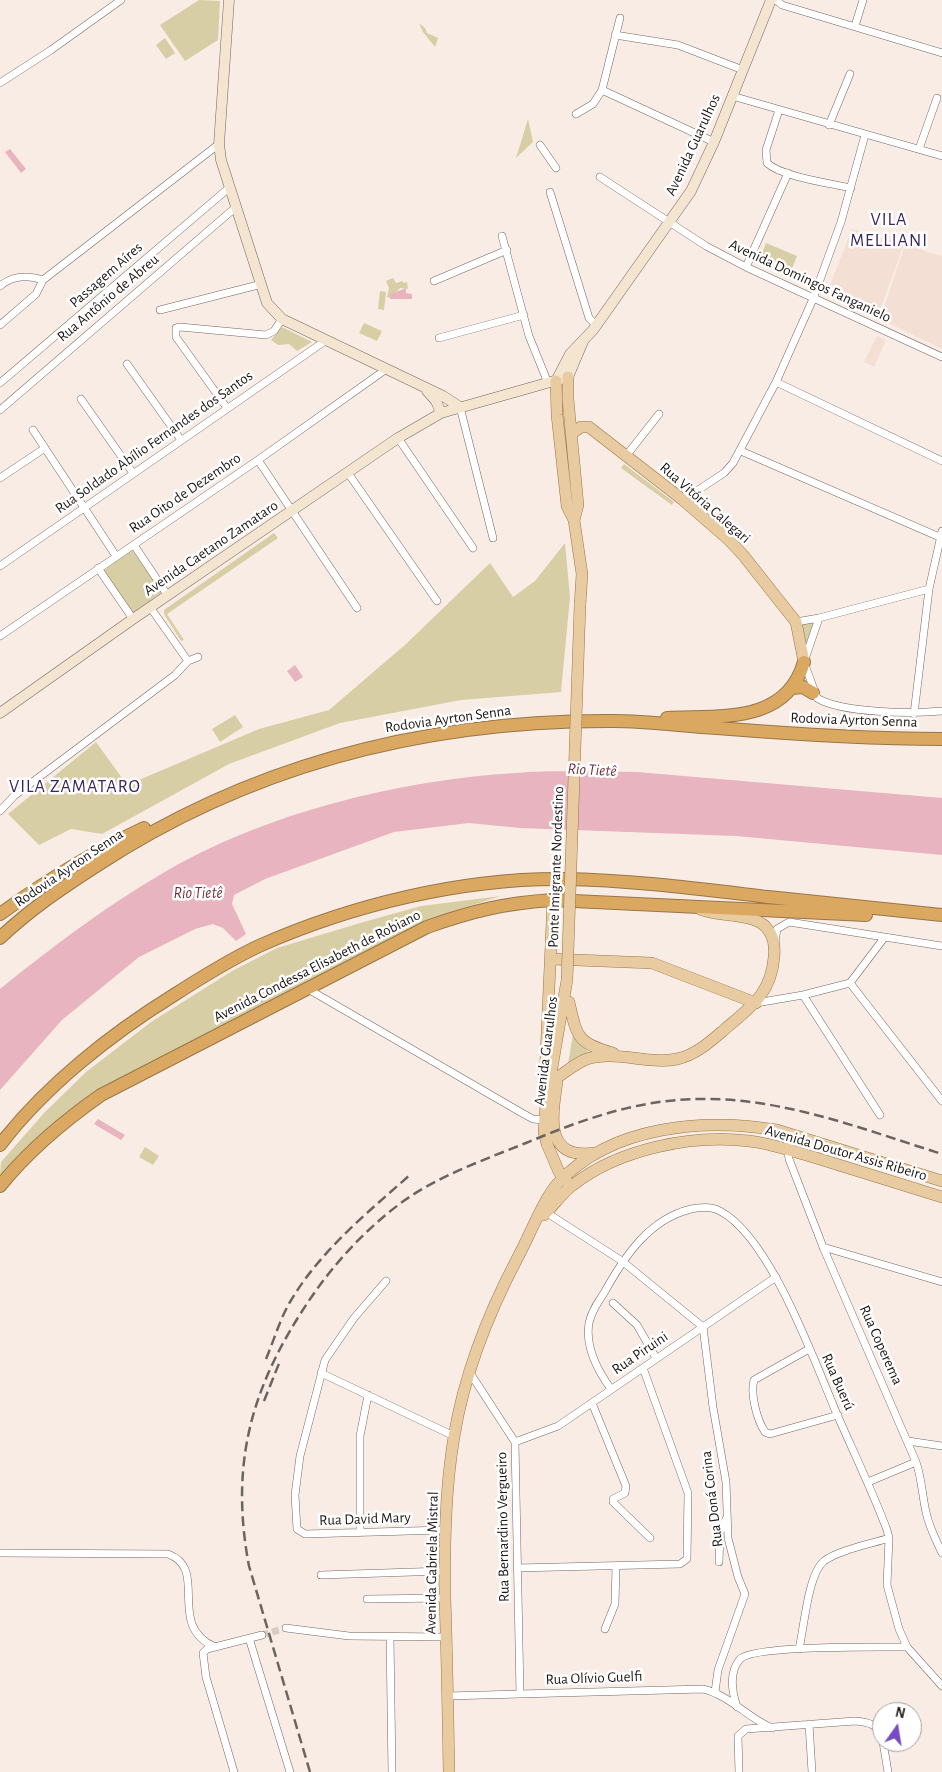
<!DOCTYPE html>
<html>
<head>
<meta charset="utf-8">
<style>
	body { margin:0 }
	#map { position:relative; width:942px; height:1772px; overflow:hidden; background:#f9ece5; font-family:"Alegreya Sans",sans-serif }
	canvas { display:block }
	.north { position:absolute; left:872px; top:1702px; width:50px; height:50px; box-sizing:border-box; background:#fff; border:1px solid #a5a3a2; border-radius:50%; rotate:13deg; font-size:14px; font-weight:700; line-height:20px; text-align:center; color:#1d1816 }
	.north::after { content:''; display:block; margin:auto; width:18px; height:22px; background:#774bc4; clip-path:polygon(50% 0,100% 100%,50% 72%,0 100%) }
</style>
</head>
<body>
<div id="map">
<canvas width="942" height="1772"></canvas>
<div class="north">N</div>
</div>
<script>
const ctx = document.querySelector('canvas').getContext('2d');
ctx.lineJoin = 'round';
function paint(path, color) { ctx.fillStyle = color; ctx.fill(path, 'evenodd'); }
function stroke(path, color, width, dash) { ctx.strokeStyle = color; ctx.lineWidth = width; ctx.lineCap = dash ? 'butt' : 'round'; ctx.setLineDash(dash || []); ctx.stroke(path); }
function write(font, color, halo, rows, align = 'center') {
  ctx.font = font + ' "Alegreya Sans",sans-serif'; ctx.lineWidth = 5; ctx.setLineDash([]); ctx.textBaseline = 'middle'; ctx.strokeStyle = halo; ctx.fillStyle = color; for (const [text, x, y, turn = 0] of rows) {
    ctx.save(); ctx.translate(x, y); ctx.rotate((+turn || 0) * Math.PI / 180); ctx.textAlign = isNaN(turn) ? turn : align; if (halo) ctx.strokeText(text, 0, 0); ctx.fillText(text, 0, 0); ctx.restore();
  }
}
paint(new Path2D(`
	M852,229l52,15 -27,74 -49,-21v-7z
	M905,245l37,11v93l-62,-30z
	M877,336l9,4 -12,27 -10,-5z`), '#f4dfd4');
paint(new Path2D(`
	M199,0l21,1 -2,39 -33,21 -25,-36z
	M419,23l6,5 2,5 11,5 -3,9 -12,-15z
	M165,38l10,15 -9,6 -10,-14z
	M528,119l5,23 -17,16z
	M766,243l31,13 -8,20 -31,-13z
	M393,278l3,5 7,-2v2l4,-1 1,7 -8,-1 -9,10 -4,-1 2,-9 -3,-7z
	M380,291l6,1 -2,18 -6,-1z
	M364,323l18,8 -5,10 -18,-8z
	M282,327l30,15 -15,9 -8,-7 -11,1 -7,-5z
	M624,464l50,38 -2,3 -51,-37z
	M274,533l4,5 -111,76 17,26 -3,1 -17,-27v-4z
	M565,543l5,54 -9,95 -100,8 -121,23 -111,41 -127,70 -31,-5 -32,16 -31,-31 88,-72 31,43 132,-56 70,-19 77,-66 84,-81 23,34 22,-16z
	M132,550l30,42 -29,21 -30,-42z
	M819,618l-15,44 -8,-40z
	M235,715l8,12 -23,15 -8,-13z
	M501,896l-60,19 -345,175 -53,42 -43,43 1,-13 43,-49 42,-41 65,-50 81,-51 45,-23 83,-25 61,-17z
	M573,1034l16,19 -21,11z
	M145,1147l14,9 -6,9 -14,-8z`), '#d8cea5');
paint(new Path2D(`
	M10,149l16,20 -5,4 -16,-21z
	M406,288v5l6,1v5h-22l1,-5z
	M295,665l8,12 -8,5 -8,-11z
	M637,772l305,26v57l-206,-19 -216,-8 -51,-5 -75,9 -129,47 -31,16 -2,9 14,30 -10,7 -13,-13 -10,-4 -18,5 -56,28 -77,63 -62,70v-101c52,-42 105,-82 163,-116 102,-60 235,-93 353,-100 40,-3 81,-1 121,-1z
	M98,1119l27,16 -4,5 -27,-16z`), '#e7b4bf');
stroke(new Path2D(`
	M262,1635l24,-7`), '#d8ccc6', 7, [7, 3.5]);
const street = new Path2D(`
	M776,0l6,5 160,48
	M855,26l8,-26
	M615,35l63,10 65,25
	M0,83l51,-33 70,-50
	M602,90l112,52
	M732,96l210,60
	M779,110l-13,40 1,13c15,14 63,20 84,25
	M576,114l17,-10 9,-14 18,-72
	M829,125l21,-51
	M540,145l16,23
	M919,149l18,-51
	M600,177l106,69 40,21 196,90
	M550,192l39,126 7,7
	M502,236l27,100 19,47
	M746,267l42,-94
	M434,281l73,-31
	M0,286c13,-11 27,-11 43,-6
	M160,310l102,-26
	M0,325l36,-31 7,-14 176,-136
	M439,338l85,-23
	M127,364l54,76
	M776,382l166,79
	M0,383l230,-196
	M81,399l52,74
	M460,407l33,131
	M227,408l-51,-71v-9l4,-1 86,8 8,-4 8,-12
	M0,410l236,-203
	M33,430l83,126
	M398,438l75,110
	M741,451l201,87
	M626,456l33,-42
	M258,460l99,148
	M348,473l89,128
	M0,478l45,-30
	M683,500l41,-27 9,-10 43,-81 37,-83 28,-77 24,-87
	M134,545l34,51
	M0,566l325,-225
	M98,568l35,51
	M150,607l38,54
	M819,618l-15,44 13,36c24,15 96,16 125,13
	M796,622l23,-4 110,-29
	M0,636l258,-176 127,-90
	M914,714l15,-125 13,-58
	M0,811l14,-15 161,-121 13,-14 10,-4
	M775,942l2,-13 12,-7 153,24
	M850,983l92,118
	M308,989l214,124 11,6 12,1
	M803,995l77,120
	M756,1003l47,-8 47,-12 34,-45
	M788,1150l1,9 34,88 93,215c6,17 6,33 10,50 3,15 10,28 16,41
	M544,1211l78,50 81,66
	M823,1247l119,35
	M386,1281l-32,37 -29,42 -25,96 -5,39 2,34 8,5 139,-4
	M613,1303l24,22 19,33
	M703,1327l10,80 13,75 2,56 10,39 7,17 -27,76 -3,22
	M809,1349l-55,31c-4,14 3,40 11,52l5,2 68,-19
	M321,1373l133,63
	M470,1373l45,69 5,252
	M611,1389c-13,-18 -26,-43 -22,-66 2,-11 9,-21 15,-30 20,-36 45,-74 87,-84 10,-2 20,-3 29,2 50,26 94,149 116,201 17,39 36,78 51,118l2,8 -2,47 12,44 8,18 35,39
	M592,1403l34,83 -1,7 -12,6v3l37,36
	M908,1441l34,5
	M515,1442l43,-16 218,-149
	M868,1482l48,-20
	M360,1533v-97l8,-41
	M0,1553l168,1c42,15 -3,71 47,93
	M719,1562l1,-30 6,-13
	M517,1568l163,-4 7,-5 1,-66 -45,-125
	M321,1575l123,-4
	M367,1599l78,-1
	M286,1628l63,8 97,1
	M605,1629l10,-25 1,-38
	M390,1637l2,135
	M249,1638l41,134
	M799,1649c5,-21 9,-75 25,-88 15,-11 47,-17 65,-23
	M447,1696l256,-7c26,6 45,29 69,39
	M737,1707c-5,-15 -8,-35 3,-48 13,-14 141,-12 167,-12
	M809,1724l3,48
	M883,1742l5,30
	M234,1772l-28,-95 -3,-24 4,-4 55,-14
	M739,1772l-1,-36 8,-7 109,-8c13,1 23,3 27,17`);
const secondary = new Path2D(`
	M229,0l-10,144 2,16 46,143 15,16 161,77 17,11
	M556,381l14,-27 23,-24 98,-139 23,-49 57,-142
	M427,391l9,10 5,12
	M0,713l133,-94 265,-181 43,-25 127,-36 16,-38`);
const primary = new Path2D(`
	M568,377v22l10,106 -4,15
	M556,381l1,34 10,91 7,14 8,54 -2,31
	M571,434l10,-7h8l94,73 46,40 14,15 53,67 8,40
	M551,959l101,4 104,40
	M567,980l-21,123 -2,29 3,12 12,28 9,11
	M569,1002c8,35 8,41 44,51
	M545,1076l8,-176
	M558,1077c9,-6 18,-14 29,-18 29,-9 61,6 90,0 19,-4 34,-18 48,-30 26,-22 46,-35 49,-72 1,-12 0,-21 -9,-31 -14,-13 -48,-9 -65,-17
	M557,1082c-5,35 -13,78 38,71
	M544,1215c10,-10 18,-22 29,-30 46,-36 119,-51 176,-44 27,3 52,13 77,20 39,12 77,24 116,36
	M449,1772c-1,-58 -2,-116 -4,-174 -1,-54 0,-108 9,-161 10,-62 35,-125 64,-180 11,-20 26,-59 40,-74 54,-58 147,-65 219,-53l165,51`);
const highway = new Path2D(`
	M792,688l11,-1 10,6
	M667,718c52,-3 119,7 137,-56
	M0,914c46,-33 93,-62 144,-86
	M0,938c29,-28 62,-50 96,-72 156,-102 331,-146 517,-145 34,0 70,5 104,7 75,6 150,11 225,11
	M0,1145c45,-59 111,-111 174,-150 28,-18 55,-35 85,-49 92,-41 203,-68 304,-67 69,1 137,10 205,18 58,6 116,12 174,18
	M0,1186c29,-36 64,-65 101,-91l326,-168c45,-16 78,-24 126,-27l313,15`);
stroke(street, '#736761', 8);
stroke(secondary, '#736761', 11);
stroke(primary, '#987647', 12);
stroke(highway, '#987647', 14);
stroke(street, '#fff', 7);
stroke(secondary, '#f4e5d0', 10);
stroke(primary, '#e9cba1', 11);
stroke(highway, '#dba862', 12);
stroke(new Path2D(`
	M266,1359c8,-19 14,-40 24,-57 30,-51 77,-89 121,-128
	M264,1401l16,-40
	M310,1772l-61,-206c-18,-95 -1,-169 50,-250 28,-45 63,-85 106,-116 36,-25 81,-41 121,-57 55,-23 110,-43 171,-44 85,-2 165,30 245,55`), '#6c6460', 2.5, [10, 5]);
const primaryBridge = new Path2D(`
	M567,980l13,-375`);
stroke(primaryBridge, '#987647', 12, []);
stroke(primaryBridge, '#e9cba1', 11);
write('15px', '#1d1816', '#fff', [
	["Avenida Guarulhos",693,145,-65],
	["Passagem Aíres",106,275,-41],
	["Avenida Domingos Fanganielo",810,281,25],
	["Rua Antônio de Abreu",108,298,-40],
	["Rua Soldado Abílio Fernandes dos Santos",154,442,-35],
	["Rua Oito de Dezembro",185,493,-34],
	["Rua Vitória Calegari",705,503,41],
	["Avenida Caetano Zamataro",211,548,-34],
	["Rodovia Ayrton Senna",448,719,-8],
	["Rodovia Ayrton Senna",854,720,2],
	["Ponte Imigrante Nordestino",556,867,-88],
	["Rodovia Ayrton Senna",69,868,-34],
	["Avenida Condessa Elisabeth de Robiano",317,966,-27],
	["Avenida Guarulhos",546,1051,-83],
	["Avenida Doutor Assis Ribeiro",846,1153,16],
	["Rua Coperema",881,1345,66],
	["Rua Piruini",640,1353,-34],
	["Rua Buerú",838,1382,66],
	["Rua Doná Corina",712,1499,-97],
	["Rua David Mary",365,1519,-2],
	["Rua Bernardino Vergueiro",503,1527,-91],
	["Avenida Gabriela Mistral",432,1563,-89],
	["Rua Olívio Guelfi",594,1678,-2]
]);
write('italic 16px', '#6f3142', '#fff', [
	["Rio Tietê",592,770,3],
	["Rio Tietê",198,893]
]);
ctx.letterSpacing = '1px';
write('18px', '#392560', '#fff', [
	["VILA",889,220],
	["MELLIANI",889,241],
	["VILA ZAMATARO",75,787]
]);
ctx.letterSpacing = '0px';
</script>
</body>
</html>
